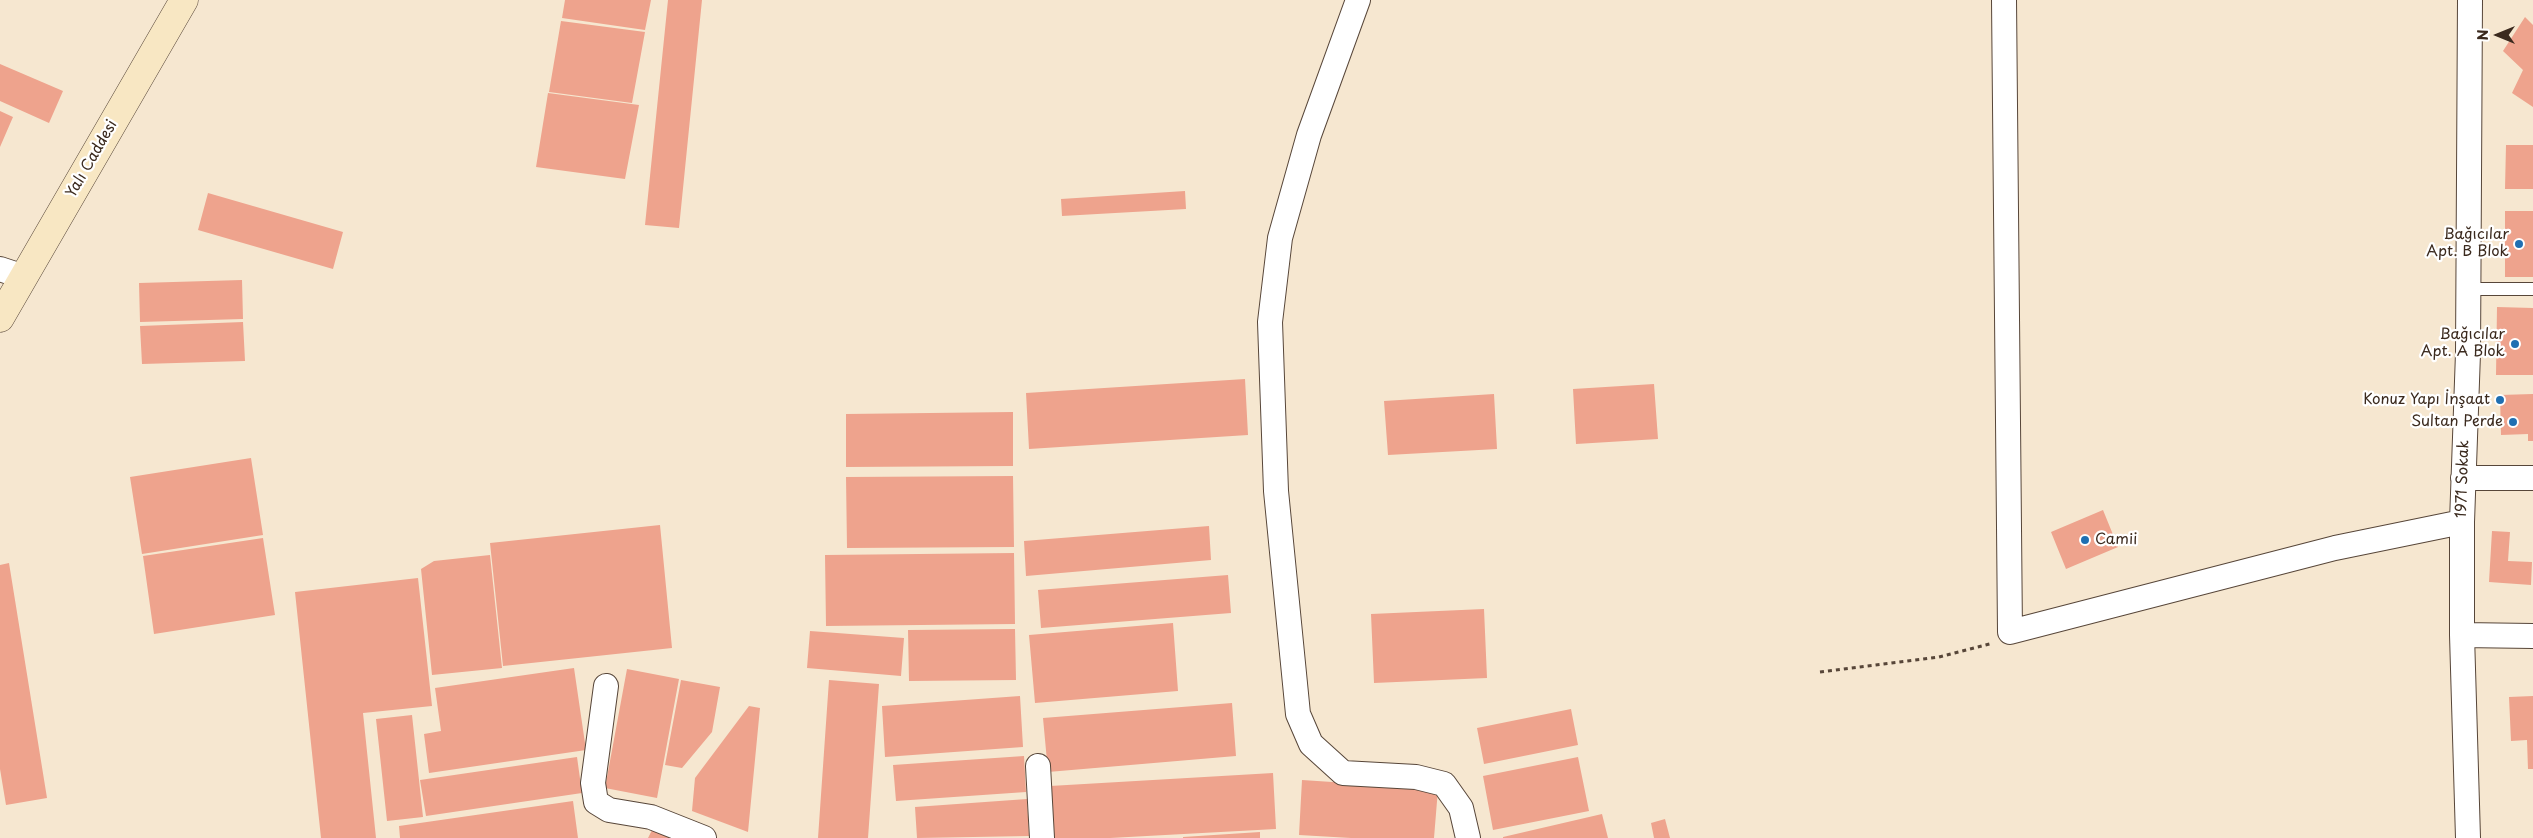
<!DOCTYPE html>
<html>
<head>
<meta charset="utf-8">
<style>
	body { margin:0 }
	#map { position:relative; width:2533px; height:838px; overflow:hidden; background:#f6e7d0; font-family:"Playpen Sans",sans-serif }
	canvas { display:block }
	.north { position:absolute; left:2473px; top:10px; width:50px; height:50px; -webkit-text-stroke:4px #fff; paint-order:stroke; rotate:270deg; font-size:14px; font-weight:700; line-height:20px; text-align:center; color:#3b2a1e }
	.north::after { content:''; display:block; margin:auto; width:18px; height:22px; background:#3b2a1e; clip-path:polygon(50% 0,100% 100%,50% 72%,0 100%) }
</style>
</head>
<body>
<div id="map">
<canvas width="2533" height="838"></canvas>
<div class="north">N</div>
</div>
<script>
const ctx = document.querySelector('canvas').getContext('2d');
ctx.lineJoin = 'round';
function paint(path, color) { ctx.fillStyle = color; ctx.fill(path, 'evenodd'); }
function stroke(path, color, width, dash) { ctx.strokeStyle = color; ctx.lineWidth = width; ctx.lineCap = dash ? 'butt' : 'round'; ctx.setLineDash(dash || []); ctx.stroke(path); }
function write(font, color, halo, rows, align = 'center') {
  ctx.font = font + ' "Playpen Sans",sans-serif'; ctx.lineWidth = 4.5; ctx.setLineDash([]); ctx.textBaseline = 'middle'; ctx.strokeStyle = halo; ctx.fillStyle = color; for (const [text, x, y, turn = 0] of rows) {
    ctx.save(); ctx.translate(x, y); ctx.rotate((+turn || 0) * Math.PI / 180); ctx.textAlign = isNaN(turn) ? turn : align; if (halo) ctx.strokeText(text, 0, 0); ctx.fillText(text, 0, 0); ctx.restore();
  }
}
paint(new Path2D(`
	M565,0h86l-6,30 -83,-12z
	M668,0h34l-23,228 -34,-3z
	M2525,17l8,8v82l-21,-14 11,-23 -20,-19z
	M561,21l84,11 -13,71 -83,-11z
	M0,64l63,27 -14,32 -49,-22z
	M548,93l91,12 -14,74 -89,-12z
	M0,111l13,6 -13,30z
	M2506,145h27v44h-28z
	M1185,191l1,18 -124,7 -1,-17z
	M208,193l135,39 -10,37 -135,-39z
	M2505,211h28v66h-28z
	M242,280l1,39 -103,3 -1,-39z
	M2497,307l36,1v67h-37z
	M243,322l2,39 -103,3 -2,-38z
	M1245,379l3,56 -219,14 -3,-56z
	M1654,384l4,55 -82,5 -3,-55z
	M1494,394l3,55 -109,6 -4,-54z
	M2533,394v47h-5v-7l-27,1 -1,-40z
	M1013,412v54l-167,1v-53z
	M251,458l12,77 -121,19 -12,-77z
	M1013,476l1,71 -167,1 -1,-71z
	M2103,510l15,37 -52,22 -15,-37z
	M660,525l12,123 -169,18 -13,-123z
	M1209,526l2,34 -185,16 -2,-35z
	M2492,531l18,1 -2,29 24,1 -1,23 -42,-3z
	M263,538l12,77 -121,19 -11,-78z
	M1014,553l1,71 -189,2 -1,-71z
	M490,555l12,113 -70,7 -11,-106 13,-8z
	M9,563l38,235 -41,7 -6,-36v-204z
	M1228,575l3,38 -190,15 -3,-38z
	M418,578l14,128 -69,7 13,125h-55l-26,-246z
	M1484,609l3,69 -113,5 -3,-69z
	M1173,623l5,68 -143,12 -6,-68z
	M1015,629l1,51 -107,1 -1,-51z
	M810,631l94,7 -3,38 -94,-8z
	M574,668l12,82 -157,23 -5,-39 17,-3 -6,-43z
	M627,669l52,10 -22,119 -52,-10z
	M681,680l39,7 -8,45 -30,36 -17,-3z
	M829,680l50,4 -11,154h-50z
	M1020,696l3,51 -138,10 -3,-51z
	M2533,696v73h-5l-1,-29 -16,1 -2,-44z
	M1232,703l4,53 -188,16 -5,-54z
	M749,706l11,2 -12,124 -56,-21 3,-33z
	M1571,709l7,36 -94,19 -7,-36z
	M412,715l11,102 -36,4 -11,-102z
	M1024,756l2,36 -130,9 -3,-36z
	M577,757l5,36 -156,23 -6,-36z
	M1578,757l11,54 -96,19 -10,-54z
	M1273,773l3,56 -166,9h-57l-3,-52z
	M1302,780l136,9 -4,49h-83l-52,-3z
	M1027,799l2,37 -112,2 -2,-31z
	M573,801l5,37h-178l-1,-12z
	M1602,814l6,24h-105v-1z
	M1665,819l5,19h-16l-3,-15z
	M653,828l22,10h-27z
	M1260,832v6h-77v-1z`), '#eea38d');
const lane = new Path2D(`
	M2468,289h65`);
const street = new Path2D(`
	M1358,0l-49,135 -29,103 -10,84 6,169 22,223 13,30 32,29 73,4 28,7 17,24 7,30
	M2004,0l6,632 325,-84 127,-26
	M0,269l24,8
	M2463,478h70
	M2462,635l71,1
	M606,686l-13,97 3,19 13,8 42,7 53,21
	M1038,766l4,72
	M2468,838l-6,-203v-113l6,-169 2,-353`);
const secondary = new Path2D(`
	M0,318l184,-318`);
stroke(lane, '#574639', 14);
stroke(street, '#574639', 26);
stroke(secondary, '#574639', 29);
stroke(new Path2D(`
	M1820,672l119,-15 54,-14`), '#574639', 3, [4, 4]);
stroke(lane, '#fff', 12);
stroke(street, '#fff', 24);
stroke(secondary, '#f8e7c3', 28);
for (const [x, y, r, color] of [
	[2519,244,5,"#1f6fb2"],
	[2515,344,5,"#1f6fb2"],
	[2500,400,5,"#1f6fb2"],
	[2513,422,5,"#1f6fb2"],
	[2085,540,5,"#1f6fb2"]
]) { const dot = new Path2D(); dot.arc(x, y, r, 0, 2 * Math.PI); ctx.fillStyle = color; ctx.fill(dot); stroke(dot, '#fff', 2); }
write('15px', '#3b2a1e', '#fff', [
	["Yalı Caddesi",92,159,-60],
	["1971 Sokak",2463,479,-88]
]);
write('15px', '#3b2a1e', '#fff', [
	["Bağıcılar",2509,235],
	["Apt. B Blok",2509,252],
	["Bağıcılar",2505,335],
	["Apt. A Blok",2505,352],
	["Konuz Yapı İnşaat",2490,400],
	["Sultan Perde",2503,422],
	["Camii",2095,540,"left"]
], 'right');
</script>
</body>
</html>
